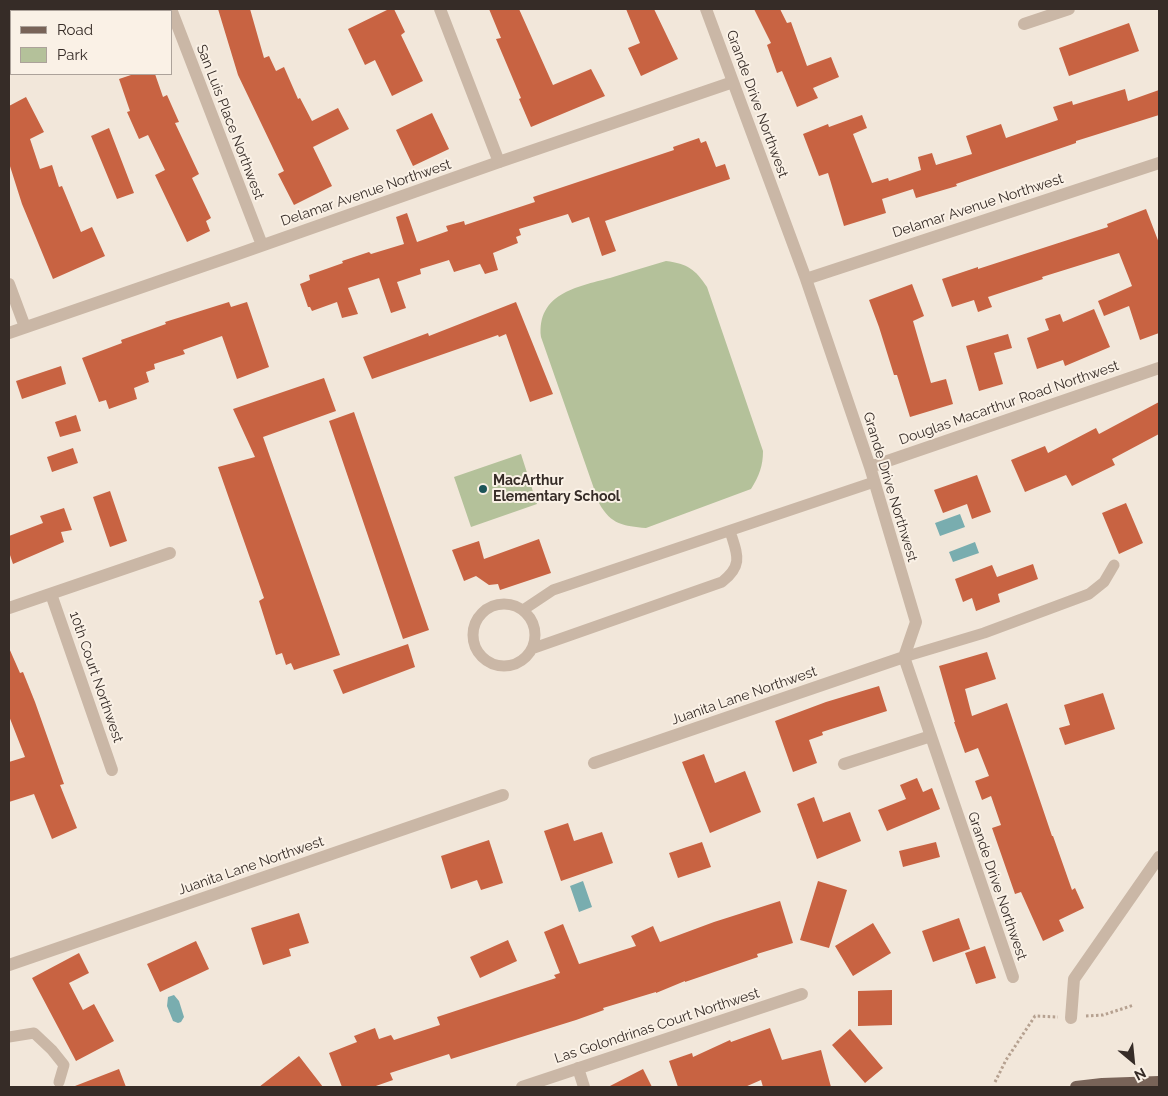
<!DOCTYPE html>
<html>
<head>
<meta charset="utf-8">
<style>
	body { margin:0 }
	#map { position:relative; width:1168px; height:1096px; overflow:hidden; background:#f2e7da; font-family:Raleway,sans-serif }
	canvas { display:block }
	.frame { position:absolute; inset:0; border:10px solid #362c27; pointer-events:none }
	.legend { position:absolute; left:10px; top:10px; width:162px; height:65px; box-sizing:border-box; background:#faf1e6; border:1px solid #aca29a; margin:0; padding:6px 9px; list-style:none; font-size:15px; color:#362c27 }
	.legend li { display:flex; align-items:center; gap:10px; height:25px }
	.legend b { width:25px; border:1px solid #aca29a }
	.north { position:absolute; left:1108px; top:1036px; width:50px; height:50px; -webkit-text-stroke:4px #faf1e6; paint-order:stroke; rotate:152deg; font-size:14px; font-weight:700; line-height:20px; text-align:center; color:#362c27 }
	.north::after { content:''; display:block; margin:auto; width:18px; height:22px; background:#362c27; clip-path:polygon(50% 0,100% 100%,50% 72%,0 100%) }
</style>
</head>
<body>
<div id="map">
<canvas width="1168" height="1096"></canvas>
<div class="frame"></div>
<ul class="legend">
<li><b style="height:6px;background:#786358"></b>Road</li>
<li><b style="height:14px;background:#b4c19a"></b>Park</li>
</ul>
<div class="north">N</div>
</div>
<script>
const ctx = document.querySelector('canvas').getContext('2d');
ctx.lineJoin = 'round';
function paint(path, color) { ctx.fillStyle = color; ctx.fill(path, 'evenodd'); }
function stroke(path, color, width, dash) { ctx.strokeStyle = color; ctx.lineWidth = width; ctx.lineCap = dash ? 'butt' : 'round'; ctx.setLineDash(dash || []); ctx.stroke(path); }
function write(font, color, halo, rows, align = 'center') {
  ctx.font = font + ' Raleway,sans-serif'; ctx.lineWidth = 4; ctx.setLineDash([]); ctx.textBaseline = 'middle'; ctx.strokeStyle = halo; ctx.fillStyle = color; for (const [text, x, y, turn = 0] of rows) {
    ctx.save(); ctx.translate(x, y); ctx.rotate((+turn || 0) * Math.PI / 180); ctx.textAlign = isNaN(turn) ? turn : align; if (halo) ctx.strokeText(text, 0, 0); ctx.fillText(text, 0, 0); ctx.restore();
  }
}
paint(new Path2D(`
	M666,261c22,3 29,8 41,26l56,164c0,15 -4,25 -12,38l-105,39c-22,-2 -35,-3 -47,-25l-58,-166c-4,-43 35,-50 69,-59 18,-6 37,-11 56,-17z
	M521,454l16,50 -66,23 -17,-50z`), '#b4c19a');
paint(new Path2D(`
	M960,514l5,13 -25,9 -5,-13z
	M975,542l4,11 -26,9 -4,-10z
	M583,881l9,26 -13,5 -9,-26z
	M174,995l5,6 5,16 -3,5 -3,1 -5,-2 -6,-15 1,-9z`), '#79adaf');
paint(new Path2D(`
	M218,9h32l14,49 5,-2 7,15 8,-4 14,32 2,-1 12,23 26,-13 11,21 -36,18 19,39 -38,19 -16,-31 6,-3 -46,-96z
	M389,9h5l11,23 -4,3 22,46 -31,15 -17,-36 -10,5 -17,-36z
	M489,9h30l34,76 38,-16 14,27 -74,31 -12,-28 2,-1 -25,-59 5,-1z
	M626,9h28l24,50 -37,17 -13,-28 12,-5z
	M754,9h26l7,14 4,-1 16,44 24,-9 8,20 -26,11 5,10 -21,9 -15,-36 -5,2 -10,-28 4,-2z
	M1129,23l10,28 -70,25 -10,-28z
	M134,74h21l8,23 4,-2 12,27 -4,1 24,51 -7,4 19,40 -5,3 4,10 -23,11 -32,-67 10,-5 -17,-35 -9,4 -12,-27 3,-1 -11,-32z
	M1125,89l3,12 31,-11v25l-83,26v2l-120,41 1,2 -41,12 -3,-9 -31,10 4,14 -42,13 -16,-53 -9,3 -16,-42 25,-10 1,3 33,-12 5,13 -14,6 19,49 16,-5 1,3 32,-11 -3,-13 14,-4 4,12 36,-11 -6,-18 35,-12 5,14 52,-18 -5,-13 19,-6 1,4z
	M26,97l18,35 -14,7 10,30 12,-4 7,22 3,-1 19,46 11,-5 13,29 -52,23 -31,-75 -13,-41v-57z
	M432,113l17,36 -36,17 -17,-36z
	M109,128l25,65 -17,6 -26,-63z
	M699,138l2,5 5,-2 10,26 9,-3 5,15 -125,42 11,30 -14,5 -13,-39 -17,6 -4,-9 -49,15 2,6 -5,2 2,6 -25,10 5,17 -13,4 -5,-10 -26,8 -5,-12 -29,9 1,5 -24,8 9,26 -15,5 -12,-35 -31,10 10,26 -16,4 -5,-16 -25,9 -2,-4h-2l-8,-23 10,-4 -1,-5 34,-12 -1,-2 27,-9 2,2 33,-10 -8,-27 11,-4 10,29 31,-11 -2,-5 18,-5 1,4 70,-23 -2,-5 141,-47 -1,-3z
	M1146,209l13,34v90l-19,7 -11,-34 -25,10 -6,-15 34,-15 -13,-33 -77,24 1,2 -55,18 4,10 -14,5 -4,-12 -22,7 -10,-28 36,-12v2l130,-42 -1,-3z
	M912,284l12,32 -11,5 18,62 15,-4 7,25 -43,13 -13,-42h-3l-15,-48 -10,-27z
	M229,302l2,5 16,-5 22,65 -32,12 -15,-43 -39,14 2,4 -31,10 1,5 -9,3 3,10 -15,6 3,11 -28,10 -3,-9 -7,2 -17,-44 40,-15 -1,-3 45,-16 -1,-2z
	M516,302l37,92 -23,8 -24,-68 -7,3 -1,-2 -126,44 -9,-22 65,-24 1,3z
	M1094,309l16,38 -45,19 -2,-6 -26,9 -10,-31 22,-8 -4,-11 15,-5 3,8z
	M1008,334l4,14 -18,5 9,31 -24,7 -13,-45z
	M61,366l5,18 -44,15 -6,-18z
	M324,378l12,33 -73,26 77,218 -46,15 -3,-7 -5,2 -4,-12 -6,2 -17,-54 5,-3 -46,-131 37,-10 -22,-48z
	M1159,402v32l-47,25 3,6 -43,21 -6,-11 -41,17 -14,-32 34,-14 3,7 48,-25 3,6z
	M354,412l75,218 -26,9 -74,-218z
	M76,415l5,16 -21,6 -5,-15z
	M73,448l5,15 -26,9 -5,-15z
	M977,475l14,37 -19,7 -5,-15 -24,9 -9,-23z
	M110,491l17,50 -17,6 -17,-50z
	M1126,503l17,40 -24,11 -17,-41z
	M64,508l8,22 -11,2 3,10 -51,22 -4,-12v-16l34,-13 -3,-7z
	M539,539l12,34 -51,17 -2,-6 -9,1 -13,-9 -12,5 -12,-31 27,-9 5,18z
	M1033,564l5,15 -40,15 2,8 -24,9 -4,-13 -9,4 -8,-23 37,-14 5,12z
	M408,644l7,23 -72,27 -10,-24z
	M9,648l11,25 3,-1 12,30 29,82 -4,1 17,43 -25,11 -18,-45 -25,8v-40l16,-5 -16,-41z
	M987,652l9,27 -31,10 7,27 35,-13 45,133h1l19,54 3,-2 9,20 -25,12 5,11 -21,10 -22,-49 -6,2 -23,-66 9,-3 -10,-29 -9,4 -7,-19 14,-5 -11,-28 -13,5 -11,-31h1l-16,-56z
	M879,686l8,25 -65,21 1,3 -14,5 8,23 -24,9 -18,-51 51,-19z
	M1103,693l12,36 -50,16 -6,-17 11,-3 -6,-20z
	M704,754l11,29 30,-12 16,41 -51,21 -28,-71z
	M917,778l6,14 9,-4 8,21 -53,22 -9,-21 28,-11 -6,-14z
	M814,797l9,25 27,-10 11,29 -44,18 -20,-55z
	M568,823l6,18 28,-9 11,31 -52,18 -17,-50z
	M489,840l14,43 -22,7 -4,-10 -26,9 -10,-33z
	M702,842l9,25 -33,11 -9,-25z
	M936,842l4,15 -37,10 -4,-16z
	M818,881l29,9 -18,58 -29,-8z
	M780,901l13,42 -36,11 1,3 -73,25v-1l-29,12v-1l-53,16 1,2 -28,10 -125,39 -2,-5 -59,19 3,7 -20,7h-31l-13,-34 28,-11 -3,-6 21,-8 4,11 12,-4 3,5 46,-15 -3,-8 119,-39 -2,-3 6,-2 -16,-41 19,-8 16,40 57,-18 -5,-10 22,-10 7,16 54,-20z
	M299,913l10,30 -20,6 2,7 -28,9 -12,-37z
	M959,918l11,31 -37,13 -11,-31z
	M873,923l18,30 -38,23 -18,-30z
	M508,940l9,21 -37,17 -10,-21z
	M196,941l13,28 -49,23 -13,-28z
	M985,946l11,32 -20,6 -11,-31z
	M79,953l10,20 -20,10 14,27 11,-6 20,37 -38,20 -44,-83z
	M892,990v35l-34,1v-35z
	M770,1028l12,32 39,-10 10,37h-68l-2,-7 -16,7h-67l-9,-26 23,-8 1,4 37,-17 1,2z
	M850,1029l33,39 -18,15 -33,-38z
	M299,1056l24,31h-64z
	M119,1069l7,18h-51v-1z
	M643,1069l9,18h-44z`), '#c86342');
stroke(new Path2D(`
	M1086,1016l17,-1 31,-10
	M995,1082l11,-22 29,-44 23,1`), '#b6a190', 3, [2.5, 2.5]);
stroke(new Path2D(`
	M473 635a31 31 0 1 1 62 0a31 31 0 1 1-62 0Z
	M523,610l30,-20 321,-108
	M534,648l188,-66c22,-17 15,-28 8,-51
	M904,657l80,-24 105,-39 15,-12 10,-17
	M9,1037l25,-4 18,17 12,15 -5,17`), '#cab7a6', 11);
stroke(new Path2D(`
	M171,9l91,236
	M706,9l100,270 64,188 46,155 -12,35 109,320
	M1024,24l45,-15
	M806,279l353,-116
	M9,284l16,43
	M9,333l229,-79 261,-92 234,-80
	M870,467l289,-99
	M51,594l61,176
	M9,608l161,-55
	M594,763l310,-106
	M844,764l87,-28
	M9,965l494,-170
	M578,1068l6,19
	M522,1087l280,-93`), '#cab7a6', 12);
stroke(new Path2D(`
	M440,9l59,153
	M1071,1018l3,-39 85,-122`), '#cab7a6', 12);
stroke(new Path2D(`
	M1076,1087l26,-3 57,-2`), '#786358', 12);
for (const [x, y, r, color] of [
	[483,489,5,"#1c5458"]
]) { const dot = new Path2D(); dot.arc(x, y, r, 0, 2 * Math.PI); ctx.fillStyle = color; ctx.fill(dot); stroke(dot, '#faf1e6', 2); }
write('14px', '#362c27', '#faf1e6', [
	["Grande Drive Northwest",757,104,70],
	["San Luis Place Northwest",230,122,69],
	["Delamar Avenue Northwest",366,193,-19],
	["Delamar Avenue Northwest",978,206,-18],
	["Douglas Macarthur Road Northwest",1009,403,-19],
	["Grande Drive Northwest",890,487,73],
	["10th Court Northwest",96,677,71],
	["Juanita Lane Northwest",744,696,-19],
	["Juanita Lane Northwest",251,866,-19],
	["Grande Drive Northwest",997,886,71],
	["Las Golondrinas Court Northwest",657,1026,-18]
]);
write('bold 14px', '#362c27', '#faf1e6', [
	["MacArthur",493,481],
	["Elementary School",493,497]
], 'left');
</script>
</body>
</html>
